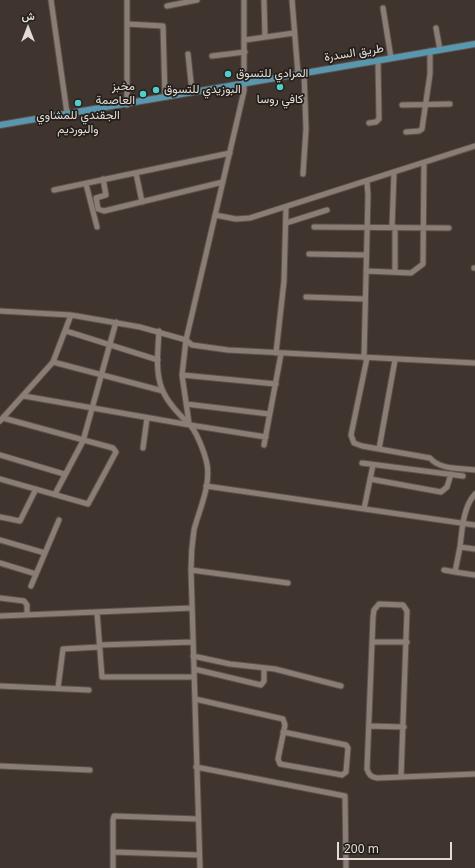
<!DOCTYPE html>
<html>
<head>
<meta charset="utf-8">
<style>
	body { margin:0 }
	#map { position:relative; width:475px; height:868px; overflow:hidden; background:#40352e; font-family:"Noto Sans",Vazirmatn,sans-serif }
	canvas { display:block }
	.north { position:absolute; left:8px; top:8px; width:40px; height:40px; -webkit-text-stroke:3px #231e1a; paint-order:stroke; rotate:0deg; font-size:11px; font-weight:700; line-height:16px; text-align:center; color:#e2dbd6 }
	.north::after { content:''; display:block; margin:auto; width:14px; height:18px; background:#e2dbd6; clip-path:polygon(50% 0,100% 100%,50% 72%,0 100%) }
	.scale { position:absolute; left:337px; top:842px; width:115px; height:18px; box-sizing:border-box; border:2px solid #e2dbd6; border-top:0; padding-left:5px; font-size:12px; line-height:14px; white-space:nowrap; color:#e2dbd6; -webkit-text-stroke:3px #231e1a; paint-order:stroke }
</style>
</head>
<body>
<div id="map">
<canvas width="475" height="868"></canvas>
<div class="north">ش</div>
<div class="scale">200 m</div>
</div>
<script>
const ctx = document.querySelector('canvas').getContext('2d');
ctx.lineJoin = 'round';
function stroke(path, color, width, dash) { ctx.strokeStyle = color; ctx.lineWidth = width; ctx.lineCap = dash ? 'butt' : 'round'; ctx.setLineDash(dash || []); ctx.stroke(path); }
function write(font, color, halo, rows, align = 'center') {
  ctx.font = font + ' "Noto Sans",Vazirmatn,sans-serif'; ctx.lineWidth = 3.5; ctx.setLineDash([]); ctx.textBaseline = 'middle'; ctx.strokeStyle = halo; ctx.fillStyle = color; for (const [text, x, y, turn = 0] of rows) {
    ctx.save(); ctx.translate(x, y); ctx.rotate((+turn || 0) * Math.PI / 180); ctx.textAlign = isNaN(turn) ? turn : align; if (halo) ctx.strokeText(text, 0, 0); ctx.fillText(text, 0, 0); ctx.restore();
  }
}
const minor = new Path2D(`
	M51,0l16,113
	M127,0v105
	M264,0l1,36
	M292,0l6,74
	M167,6l30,-6
	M383,8l8,50
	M127,24l36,2 2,71
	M436,28l4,22
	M245,40l49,-7
	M188,54l4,38
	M212,56l33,-4
	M402,105l48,-1
	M369,123l7,-1 3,-3 -1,-58
	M406,132l13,-1 3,-2 8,-55v-23
	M136,173l6,29
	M303,174l3,-45 -2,-57
	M103,179l3,16 -10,3 2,11 6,2 119,-29
	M86,184l11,43
	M54,190l176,-37
	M215,215l21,4 14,-1 225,-72
	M286,223l41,-13
	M314,227l135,1
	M392,227l2,-54
	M309,254l57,1
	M474,268h1
	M366,271l45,2 12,-9 1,-101
	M395,272v-45
	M306,297l59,2
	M0,311l71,4
	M66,331l92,29
	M159,331c-1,19 -4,41 3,58 5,13 17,25 26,34 8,6 17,31 19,41 4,22 -8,46 -13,66 -2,13 -3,26 -3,40l9,298
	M276,353l8,-72 2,-74
	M364,358l4,-163 -1,-13
	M367,358l-16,77 3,8 8,3 68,12c10,12 30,10 45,12
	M53,362l110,29
	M182,375l94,9
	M24,396l166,29 76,12
	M186,404l83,10
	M0,421l53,-59 18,-47 69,12 46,13 6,5 36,5 247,13
	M189,423l-7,-48 4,-35 58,-249v-91
	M264,445l17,-91
	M143,448l4,-30
	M379,449l16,-89
	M0,455l64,19
	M362,463l101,13
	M0,479l88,25 28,-52 -3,-4 -110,-30
	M370,479l71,13 6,-5 4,-13
	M206,486l269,39
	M55,494l28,-53 33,-119
	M475,494c-12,13 -13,36 -15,53l15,2
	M364,509l9,-44
	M0,517l20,4 16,-32
	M0,540l45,13
	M460,547l-5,25 20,3
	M0,563l36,11
	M191,570l97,13
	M444,570l11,2
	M31,586l28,-66
	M0,598l24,3 3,4v10
	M97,612l5,65h92
	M0,616l192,-8
	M372,642h35
	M99,645l94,-3
	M193,656l37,8 45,5 66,17
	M194,669l67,16 3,-4v-13
	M0,686l89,4
	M58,688l5,-39 36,-2
	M195,699l88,20 2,6 -7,34 2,5 57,10 5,1 4,-3 2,-24 -2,-3 -63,-13
	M369,726l35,1
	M0,766l90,4
	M196,767l149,29 1,72
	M401,777l6,-166 -4,-6 -24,-1 -5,6 -1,7 -6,152c2,6 4,8 10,9l98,-4
	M113,852l86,3
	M113,868v-48l1,-4 84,3`);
const major = new Path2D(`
	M0,125l475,-81`);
stroke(minor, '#5b524c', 7);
stroke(major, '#5b524c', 8);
stroke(minor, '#8a7d75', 5);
stroke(major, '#5997af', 6);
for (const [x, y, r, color] of [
	[228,74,4,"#53cdcb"],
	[280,87,4,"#53cdcb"],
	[156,90,4,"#53cdcb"],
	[143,94,4,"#53cdcb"],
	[78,103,4,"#53cdcb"]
]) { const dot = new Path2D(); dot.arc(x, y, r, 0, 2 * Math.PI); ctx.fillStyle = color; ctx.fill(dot); stroke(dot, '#231e1a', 1.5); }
write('12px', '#e2dbd6', '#231e1a', [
	["طريق السدرة",354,53,-9]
]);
write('12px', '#e2dbd6', '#231e1a', [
	["المرادي للتسوق",236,74],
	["مخبز",135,87,"right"],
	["العاصمة",135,101,"right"],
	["البوزيدي للتسوق",164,90],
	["كافي روسا",280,100,"center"],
	["الجقندي للمشاوي",78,116,"center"],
	["والبورديم",78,130,"center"]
], 'left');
</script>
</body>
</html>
